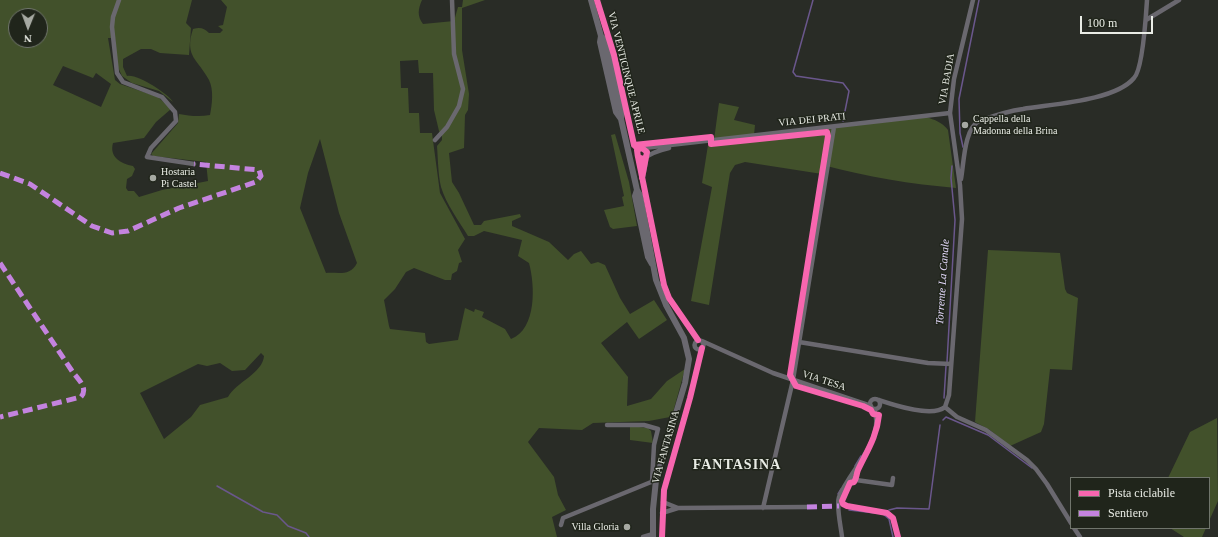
<!DOCTYPE html>
<html>
<head>
<meta charset="utf-8">
<style>
	body { margin:0 }
	#map { position:relative; width:1218px; height:537px; overflow:hidden; background:#292c26; font-family:Georgia,serif }
	canvas { display:block }
	.legend { position:absolute; left:1070px; top:477px; width:140px; height:52px; box-sizing:border-box; background:#20251b; border:1px solid #70756c; margin:0; padding:5px 7px; list-style:none; font-size:12px; color:#e9ece5 }
	.legend li { display:flex; align-items:center; gap:8px; height:20px }
	.legend b { width:20px; border:1px solid #70756c }
	.north { position:absolute; left:8px; top:8px; width:40px; height:40px; box-sizing:border-box; background:#20251b; border:1px solid #70756c; border-radius:50%; rotate:181deg; font-size:11px; font-weight:700; line-height:16px; text-align:center; color:#e9ece5 }
	.north::after { content:''; display:block; margin:auto; width:14px; height:18px; background:#a6a9a2; clip-path:polygon(50% 0,100% 100%,50% 72%,0 100%) }
	.scale { position:absolute; left:1080px; top:16px; width:73px; height:18px; box-sizing:border-box; border:2px solid #e9ece5; border-top:0; padding-left:5px; font-size:12px; line-height:14px; white-space:nowrap; color:#e9ece5; -webkit-text-stroke:3px #20251b; paint-order:stroke }
</style>
</head>
<body>
<div id="map">
<canvas width="1218" height="537"></canvas>
<ul class="legend">
<li><b style="height:5px;background:#f766af"></b>Pista ciclabile</li>
<li><b style="height:5px;background:#c483df"></b>Sentiero</li>
</ul>
<div class="north">N</div>
<div class="scale">100 m</div>
</div>
<script>
const ctx = document.querySelector('canvas').getContext('2d');
ctx.lineJoin = 'round';
function paint(path, color) { ctx.fillStyle = color; ctx.fill(path, 'evenodd'); }
function stroke(path, color, width, dash) { ctx.strokeStyle = color; ctx.lineWidth = width; ctx.lineCap = dash ? 'butt' : 'round'; ctx.setLineDash(dash || []); ctx.stroke(path); }
function write(font, color, halo, rows, align = 'center') {
  ctx.font = font + ' Georgia,serif'; ctx.lineWidth = 3; ctx.setLineDash([]); ctx.textBaseline = 'middle'; ctx.strokeStyle = halo; ctx.fillStyle = color; for (const [text, x, y, turn = 0] of rows) {
    ctx.save(); ctx.translate(x, y); ctx.rotate((+turn || 0) * Math.PI / 180); ctx.textAlign = isNaN(turn) ? turn : align; if (halo) ctx.strokeText(text, 0, 0); ctx.fillText(text, 0, 0); ctx.restore();
  }
}
paint(new Path2D(`
	M0,0h192l-6,23 5,5 -2,27 -29,-2 -9,-4h-10l-18,10v8l4,9c9,-3 42,18 46,26l-14,-11 -27,-8 -10,-7 -5,-11 -2,-27h-7l7,42 5,4 38,13 13,12 -15,13 -12,16 -31,5c-4,14 8,21 20,23l2,3 -3,7 -5,3 -1,9 2,3h6l5,6 23,-7 46,-9 -2,-19 -53,-6 -2,-2 27,-31 1,-9c10,2 21,3 31,1 2,-10 4,-25 -1,-35 -11,-21 -25,-23 -16,-51 7,-2 11,-1 16,4h11l3,-3 -5,-4 5,-1 4,-18 -6,-7h201c-4,9 -5,16 1,24l31,-3 4,-14h4l1,-7h22l-23,8v42l7,44 -1,16 -3,5 -1,33 -15,5 3,29 7,11 15,32h7l3,-4 36,-7 1,3 -9,4v5l37,16 19,18 6,-6 7,-3 10,13 7,-2 7,3 15,33 10,16 24,-14 13,20 -28,19 -12,-17 -26,21 27,34 -1,29 24,-7 16,-18 18,-12 -12,43 -3,5 -21,4 -56,2 -11,7 -43,-2 -11,14 26,35 4,18 8,15 -14,7 5,20h-557zM16,16h24v24h-24zM418,60l1,13h14l1,37 5,21 3,5v4l-5,6c1,13 1,28 4,41 5,17 18,34 27,49h6l10,-5 38,9 -4,16 11,7c6,22 8,66 -18,76l-6,-10 -23,-12 2,-5 -9,-3 -1,3 -9,-4 -7,32 -29,4 -3,-2 -1,-9 -35,-4 -1,-3 -5,-26 11,-11 11,-17 8,-4 31,12h6l1,-6 5,-3 2,-8 3,-1 -4,-12 7,-11 -25,-46 -8,-60h-12l-1,-20h-10l-1,-25h-7l-1,-27zM63,66l30,12 3,-5 15,11 -10,23 -48,-22zM320,139l19,74 18,50c-7,14 -19,9 -31,10l-26,-65 8,-35zM261,353l3,3c-1,17 -29,27 -36,41l-28,8 -9,12 -27,22 -24,-46 58,-29 9,2 13,-3 12,8 13,-1z
	M719,103l20,4 -5,13 21,5 -1,10 172,-18c9,3 16,5 22,13l8,58c-45,-4 -89,-11 -133,-23l-1,9 -77,-12 -10,3 -5,8 -21,132 -18,-4 21,-114 -10,-4 6,-38 6,-5z
	M615,134l14,48 8,44 -24,3 -3,-2 -6,-17 20,-4 -2,-9 2,-1 -13,-61z
	M988,250l72,3 5,36 2,4 11,5 -6,72 -22,-1 -6,55 -3,8 -31,14 -20,-16 -15,-8z
	M1217,418l1,83 -9,20v-43h-41l22,-46z
	M630,426l18,2 3,3 2,12 -23,-3z
	M1170,528h36l-4,9h-18z`), '#42512b');
stroke(new Path2D(`
	M813,0l-20,72 3,4 47,7 6,8 -6,30
	M963,147l-3,-14 -1,-34 20,-99
	M947,362l8,-142 -4,-42 1,-12
	M944,398l2,-32
	M943,420l3,-3 42,18 44,33
	M855,466l6,-10
	M217,486l46,26 14,3 11,11 18,7 3,4
	M838,494l3,-5
	M849,510l26,3
	M889,510l8,-2 32,1 11,-84
	M883,514l6,5 4,18`), '#6a578c', 1.5);
stroke(new Path2D(`
	M119,0l-6,17 -1,10 5,46 6,9 39,15 13,15 1,9 -25,27 -4,9 47,7
	M597,0l17,55 20,90 4,4
	M1146,20l33,-20
	M435,140l12,-13 12,-21 4,-17 -9,-35 -2,-54
	M644,148l306,-35
	M638,157l26,128 5,13 29,42
	M643,177c2,-9 3,-17 4,-25l-5,-4 -5,2v6l6,3c8,-6 17,-9 26,-11
	M961,179c3,-16 3,-50 18,-58 14,-5 29,-10 44,-12 29,-5 92,-8 111,-31 9,-9 12,-63 13,-78
	M694.5 345a4.5 4.5 0 1 1 9 0a4.5 4.5 0 1 1-9 0Z
	M702,341l71,32 98,33
	M799,342l129,21 23,1
	M870 404a5 5 0 1 1 10 0a5 5 0 1 1-10 0Z
	M879,400c15,5 53,18 66,7
	M945,407l4,-12 13,-176 -2,-34 -10,-72 4,-34 19,-79
	M945,407l12,10 29,13 41,30 9,9 11,15 24,39
	M607,425h37l14,4 -4,16 -2,37
	M851,477l5,3 36,5 1,-7
	M663,502l15,6
	M847,506l40,7 6,5 5,19
	M763,508l30,-128 41,-253
	M662,513l16,-5 129,-1
	M561,525l2,-7 93,-38
	M1074,528l6,9
	M643,537l10,-3
	M662,537l2,-47 26,-92 12,-50
	M842,537c-1,-10 -6,-31 -3,-40 10,-26 47,-58 35,-88`), '#6a686f', 4.5);
stroke(new Path2D(`
	M591,0l10,36 4,4 17,71 -1,8 16,71 3,5 16,85 10,25 18,33 5,21 -4,24 -29,97 -3,29v28
	M601,36l-1,6 16,70 5,7
	M637,190l-2,6 13,61 4,7`), '#6a686f', 6);
stroke(new Path2D(`
	M0,173l30,11 62,42 20,7 16,-2 51,-23 77,-26 5,-6 -2,-6 -65,-6
	M0,263l72,108c5,7 17,17 9,26l-81,20
	M807,507l32,-1`), '#c483df', 5, [10, 5]);
stroke(new Path2D(`
	M597,0l17,55 20,90 4,4
	M634,145l77,-8v7l116,-12 1,4 -38,239 6,11 67,20 8,4 2,4 6,1c-2,21 -12,36 -21,55 -2,5 -1,8 -4,12l-4,1 -8,18 1,3 4,2 40,7 6,5 5,19
	M638,157l26,128 5,13 29,42
	M642,178l5,-26 -5,-4 -5,2 1,7 5,2 3,-2
	M662,537l2,-47 26,-92 12,-50`), '#f766af', 6);
for (const [x, y, r, color] of [
	[965,125,4,"#a6a9a2"],
	[153,178,4,"#a6a9a2"],
	[627,527,4,"#a6a9a2"]
]) { const dot = new Path2D(); dot.arc(x, y, r, 0, 2 * Math.PI); ctx.fillStyle = color; ctx.fill(dot); stroke(dot, '#20251b', 1.5); }
write('10px', '#e9ece5', '#20251b', [
	["VIA VENTICINQUE APRILE",626,73,76],
	["VIA BADIA",947,79,-80],
	["VIA DEI PRATI",812,120,-6],
	["VIA TESA",824,381,18],
	["VIA FANTASINA",666,447,-74]
]);
write('10px', '#e9ece5', '#20251b', [
	["Cappella della",973,119],
	["Madonna della Brina",973,131],
	["Hostaria",161,172],
	["Pi Castel",161,184],
	["Villa Gloria",619,527,"right"]
], 'left');
write('italic 11px', '#e6dbfe', '#20251b', [
	["Torrente La Canale",943,282,-86]
]);
ctx.letterSpacing = '1px';
write('bold 14px', '#e9ece5', '#20251b', [
	["FANTASINA",737,465]
]);
ctx.letterSpacing = '0px';
</script>
</body>
</html>
